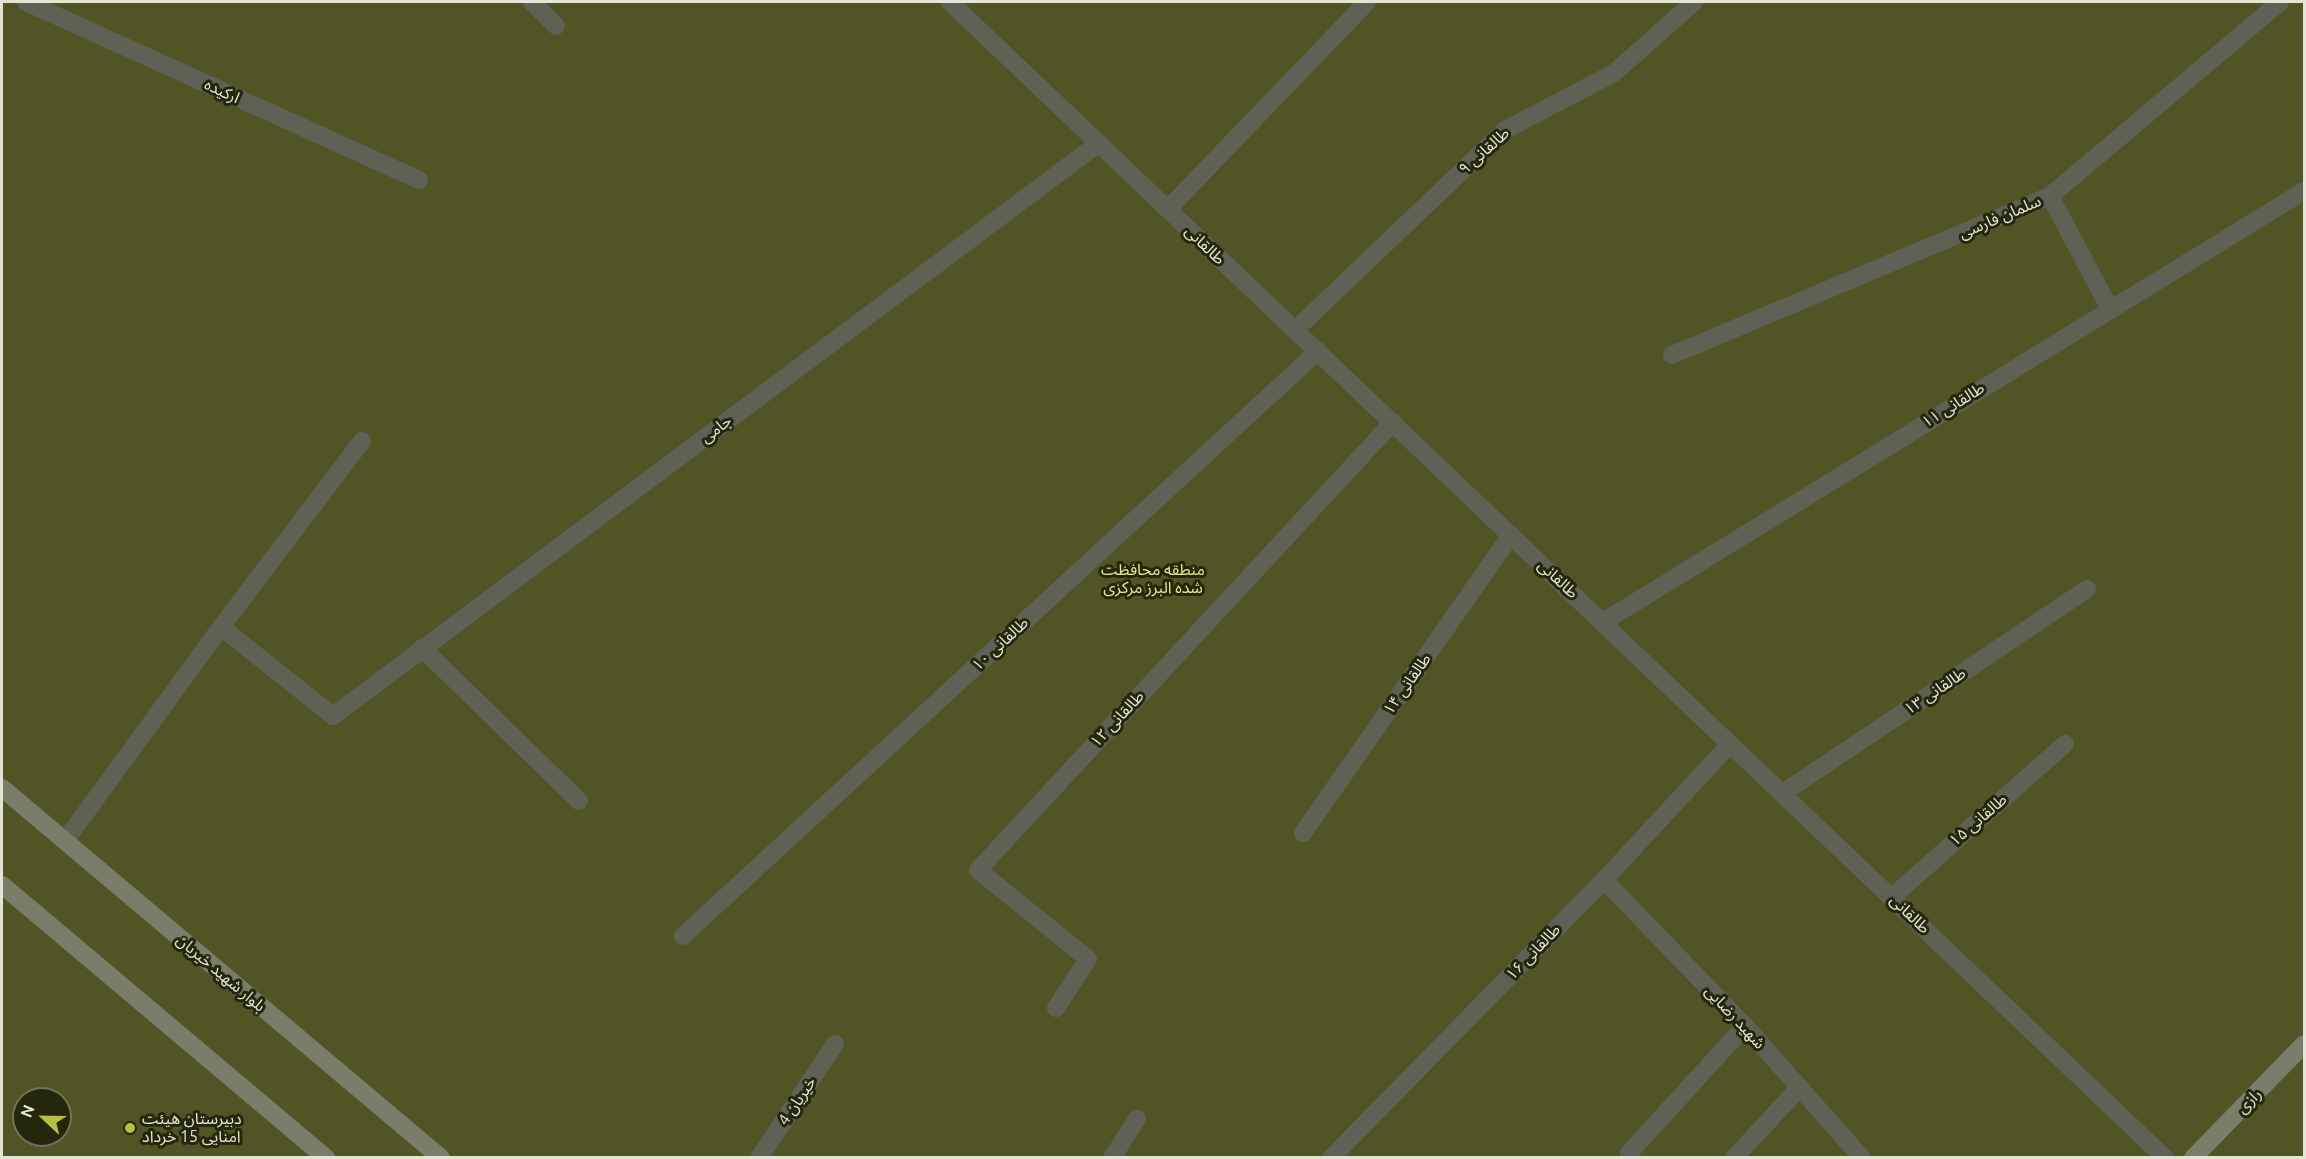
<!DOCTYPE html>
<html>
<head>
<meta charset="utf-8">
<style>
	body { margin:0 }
	#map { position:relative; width:2306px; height:1159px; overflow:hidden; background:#2f3117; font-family:Ubuntu,sans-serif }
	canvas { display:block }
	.frame { position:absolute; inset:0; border:3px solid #e3e5d5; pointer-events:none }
	.north { position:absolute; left:12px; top:1087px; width:60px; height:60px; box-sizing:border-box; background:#25270d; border:2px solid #71735d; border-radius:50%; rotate:292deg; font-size:16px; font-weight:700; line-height:24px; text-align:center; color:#e3e5d5 }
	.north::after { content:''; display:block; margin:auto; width:21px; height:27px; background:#b9c046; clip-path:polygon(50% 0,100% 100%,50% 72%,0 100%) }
</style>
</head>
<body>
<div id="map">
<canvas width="2306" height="1159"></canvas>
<div class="frame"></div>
<div class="north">N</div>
</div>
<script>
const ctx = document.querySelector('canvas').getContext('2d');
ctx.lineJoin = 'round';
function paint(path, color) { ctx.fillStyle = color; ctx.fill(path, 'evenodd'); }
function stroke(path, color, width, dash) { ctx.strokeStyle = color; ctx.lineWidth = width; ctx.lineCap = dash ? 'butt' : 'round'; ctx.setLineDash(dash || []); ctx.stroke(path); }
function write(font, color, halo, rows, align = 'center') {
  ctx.font = font + ' Ubuntu,"Noto Sans Arabic",sans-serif'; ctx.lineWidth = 6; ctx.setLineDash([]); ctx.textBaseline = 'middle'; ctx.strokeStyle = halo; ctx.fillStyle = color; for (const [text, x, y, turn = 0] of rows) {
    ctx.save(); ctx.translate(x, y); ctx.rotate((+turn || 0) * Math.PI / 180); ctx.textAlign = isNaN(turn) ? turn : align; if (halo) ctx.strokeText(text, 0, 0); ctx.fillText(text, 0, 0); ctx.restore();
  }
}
paint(new Path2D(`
	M2,2h2302v1155l-2302,1zM24,1099h36v36h-36z`), '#515424');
stroke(new Path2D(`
	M1629,1153l116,-127
	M1734,1158l66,-71`), '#5f6154', 18);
stroke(new Path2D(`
	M26,2l393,178
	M532,2l24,24
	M950,2l1215,1156
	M2050,196l60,113
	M1168,209l199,-207
	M1295,330l210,-200 109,-57 80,-71
	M1672,355l378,-159 230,-194
	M1603,622l701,-431
	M221,627l112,89 766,-573
	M422,648l157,153
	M1783,793l304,-204
	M1303,833l208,-298
	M65,841l156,-214 141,-186
	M1604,880l141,146 117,132
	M1892,897l173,-153
	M683,936l635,-585
	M1056,1008l32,-49 -110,-89 415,-448
	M759,1158l76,-114
	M1112,1158l25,-39
	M1331,1158l273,-278 126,-136`), '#5f6154', 18);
stroke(new Path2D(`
	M2,788l439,370
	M2,885l324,273
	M2193,1158l111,-114`), '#7a7d69', 18);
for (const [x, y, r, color] of [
	[130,1128,6,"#b9c046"]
]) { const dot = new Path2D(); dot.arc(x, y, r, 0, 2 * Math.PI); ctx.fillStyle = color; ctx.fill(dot); stroke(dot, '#25270d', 2); }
write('16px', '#e3e5d5', '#25270d', [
	["ارکیده",222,91,25],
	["طالقانی ۹",1484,151,-42],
	["سلمان فارسی",2000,217,-23],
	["طالقانی",1205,245,44],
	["طالقانی ۱۱",1953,405,-32],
	["جامی",716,429,-37],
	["طالقانی",1558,579,43],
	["طالقانی ۱۰",1000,644,-43],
	["طالقانی ۱۴",1407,684,-55],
	["طالقانی ۱۳",1935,691,-34],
	["طالقانی ۱۲",1117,719,-47],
	["طالقانی ۱۵",1978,820,-41],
	["طالقانی",1910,914,44],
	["طالقانی ۱۶",1533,952,-46],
	["بلوار شهید خیریان",221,973,40],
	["شهید رضایی",1735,1017,47],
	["خیریان 4",797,1101,-56],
	["رازی",2249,1101,-45]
]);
write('16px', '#e3ea8e', '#25270d', [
	["منطقه محافظت",1153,570],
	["شده البرز مرکزی",1153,588]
]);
write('16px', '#e3e5d5', '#25270d', [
	["دبیرستان هیئت",142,1119],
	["امنایی 15 خرداد",142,1137]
], 'left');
</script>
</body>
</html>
